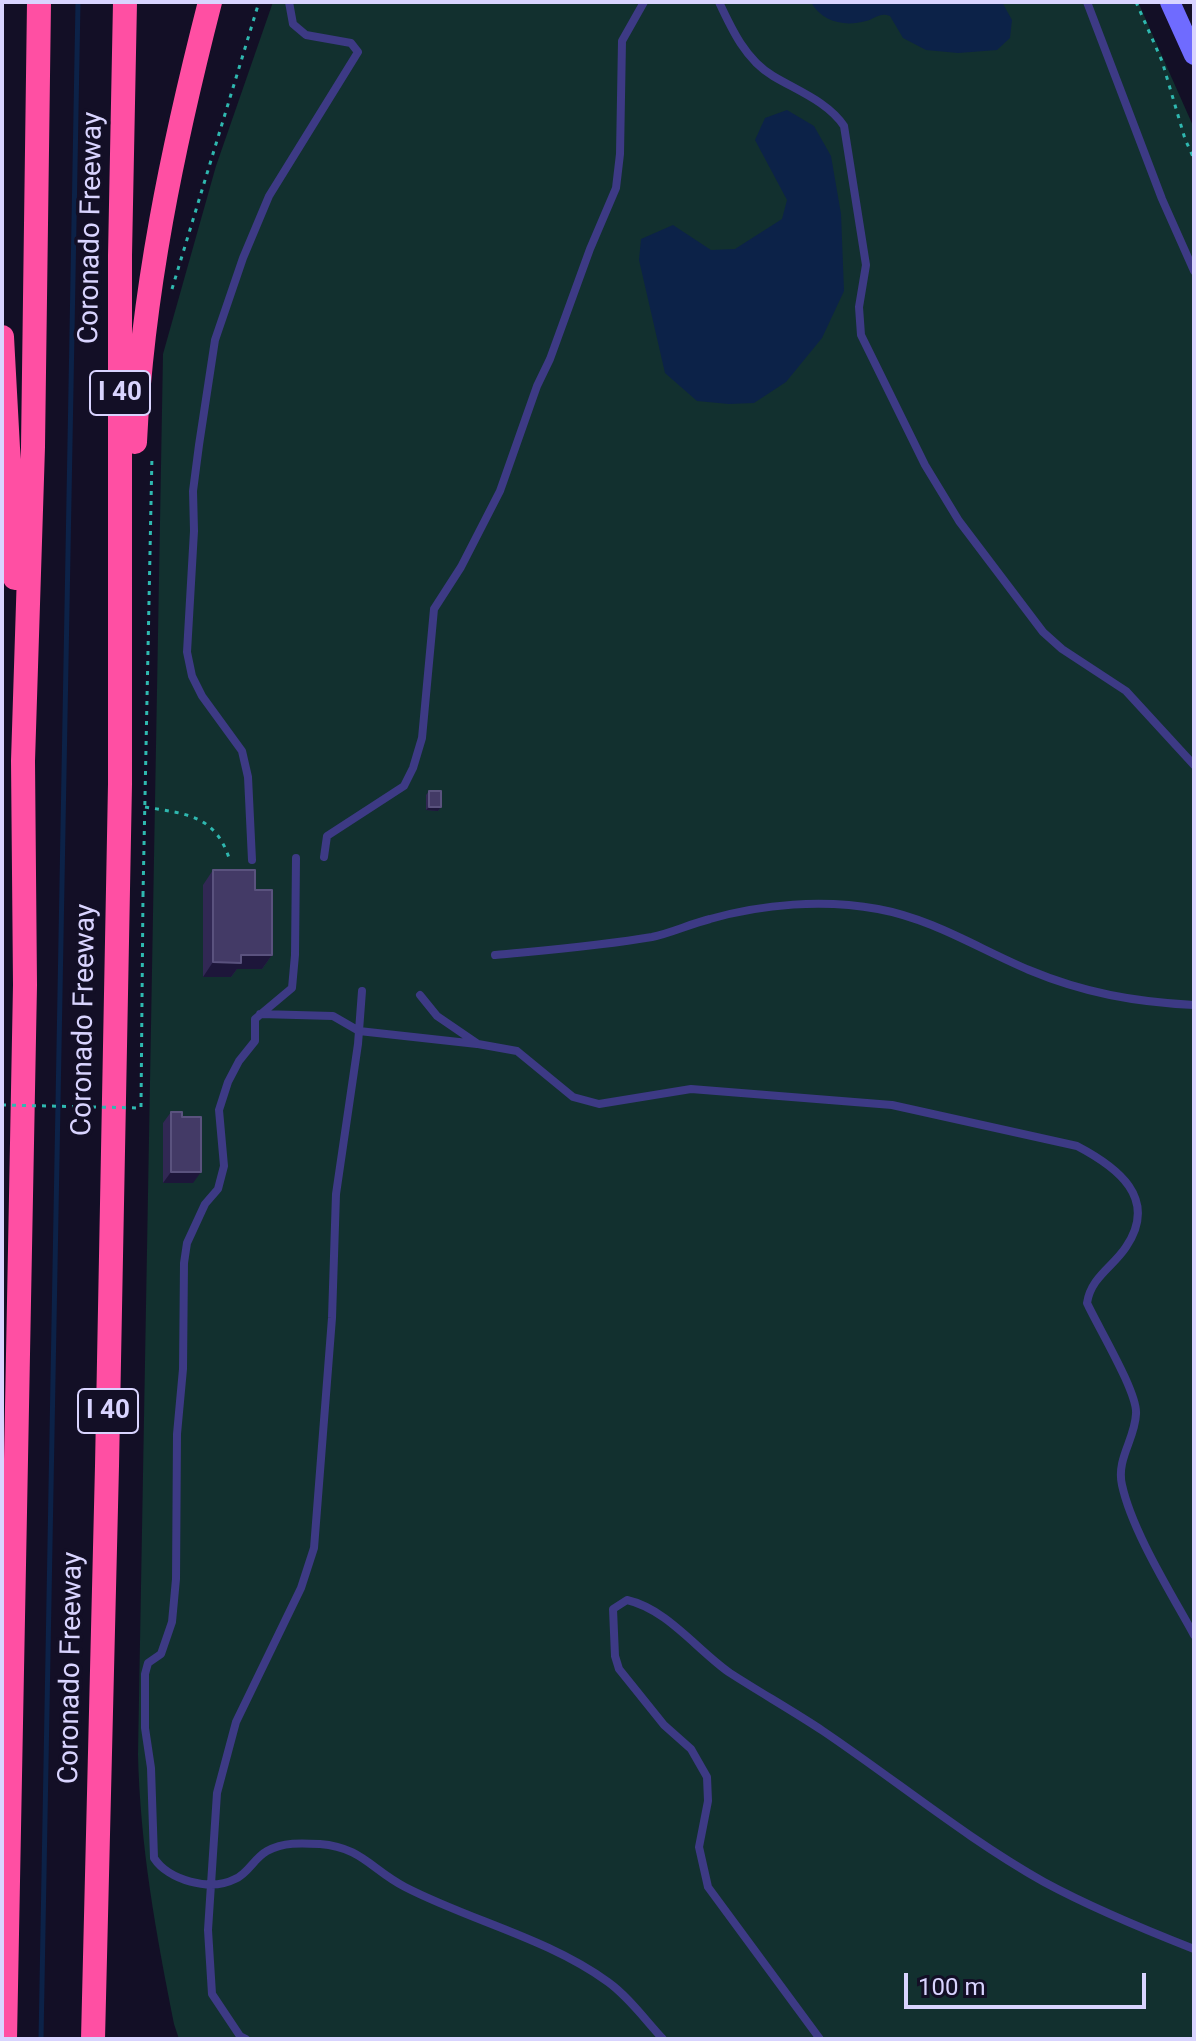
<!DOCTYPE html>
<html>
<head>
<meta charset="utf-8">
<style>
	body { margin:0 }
	#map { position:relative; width:1196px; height:2041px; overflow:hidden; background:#130f26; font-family:Roboto,sans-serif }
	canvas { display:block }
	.frame { position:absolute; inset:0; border:4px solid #d9d4ff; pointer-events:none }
	.scale { position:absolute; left:904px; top:1973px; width:242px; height:36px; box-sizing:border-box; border:4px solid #d9d4ff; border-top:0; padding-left:10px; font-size:24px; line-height:28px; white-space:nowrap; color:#d9d4ff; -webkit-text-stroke:6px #130f26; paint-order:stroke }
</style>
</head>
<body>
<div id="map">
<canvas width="1196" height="2041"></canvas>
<div class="frame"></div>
<div class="scale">100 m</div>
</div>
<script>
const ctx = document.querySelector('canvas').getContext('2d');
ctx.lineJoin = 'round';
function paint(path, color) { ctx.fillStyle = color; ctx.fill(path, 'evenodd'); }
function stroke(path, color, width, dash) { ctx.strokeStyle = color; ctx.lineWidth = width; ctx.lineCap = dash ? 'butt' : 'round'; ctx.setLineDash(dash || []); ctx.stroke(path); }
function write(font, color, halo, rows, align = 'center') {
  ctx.font = font + ' Roboto,sans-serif'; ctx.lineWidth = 7; ctx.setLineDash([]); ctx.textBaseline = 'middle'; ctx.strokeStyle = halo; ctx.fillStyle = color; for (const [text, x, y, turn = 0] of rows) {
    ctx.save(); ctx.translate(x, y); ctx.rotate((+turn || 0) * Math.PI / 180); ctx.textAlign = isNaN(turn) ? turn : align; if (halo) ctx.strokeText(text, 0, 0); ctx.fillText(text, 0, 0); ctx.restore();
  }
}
paint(new Path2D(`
	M273,2h865l56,126v1911h-1015l-5,-15c-18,-90 -34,-178 -36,-270l25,-1400 53,-188z`), '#12302f');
paint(new Path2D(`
	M811,2h191l10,18 -2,18 -13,12 -39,3 -32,-3 -23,-12 -13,-22c-10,-4 -14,2 -24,5 -22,6 -44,1 -55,-19z
	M787,110l27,16 17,30 10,58 3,77 -22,47 -36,44 -32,21 -25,1 -32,-3 -32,-28 -26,-113 2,-21 32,-14 38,25 24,-1 47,-30 5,-19 -32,-60 10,-22z`), '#0c2248');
stroke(new Path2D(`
	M41,2039l37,-2037`), '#0c2248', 5);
stroke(new Path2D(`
	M1136,2l26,59 23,78 9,20
	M172,289l87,-287
	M145,807c42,7 71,8 85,54
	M143,895l9,-440`), '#2fb8b0', 3, [4, 6]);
stroke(new Path2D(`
	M719,2c13,28 27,58 54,74 25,15 55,26 71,50l22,139 -7,42 2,28 64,130 34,56 84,111 19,17 64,42 68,74
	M1087,2l75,197 32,72
	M324,857l3,-21 77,-50 9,-18 9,-30 12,-129 27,-42 39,-76 37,-105 13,-27 40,-110 26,-61 4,-34 2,-113 22,-39
	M296,858l-1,97 -3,33 -37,31v22l-16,20 -11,21 -9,28 5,56 -6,23 -13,15 -18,39 -3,20 -1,106 -6,65 -1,145 -4,43 -11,32 -13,9 -3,11v54l6,40 3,90c14,22 56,34 81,21 13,-5 19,-21 32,-28 17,-9 34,-8 53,-7 41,3 52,26 85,43 66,34 142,51 203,95 21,15 38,39 55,57
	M252,860l-4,-83 -6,-26 -40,-55 -10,-20 -5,-24 7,-121 -1,-40 6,-46 16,-105 28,-82 26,-62 89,-144 -7,-9 -45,-8 -13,-11 -4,-22
	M495,955c52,-5 105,-9 157,-18 19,-4 38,-13 58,-18 53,-15 113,-20 168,-10 55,10 101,40 151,61 55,23 106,32 165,35
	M420,995l17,21 41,28 39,7 56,46 26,7 92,-15 201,16 185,41c40,21 82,52 49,101 -13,20 -35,30 -39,56 11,24 51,90 49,111 -1,25 -20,45 -14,71 10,46 49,108 72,150
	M260,1014l73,2 26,15 118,13
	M246,2039l-6,-3 -28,-42 -4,-64 9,-137 19,-71 65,-134 13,-40 18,-230 4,-124 22,-150 4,-53
	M820,2039l-112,-152 -9,-40 9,-46 -1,-24 -16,-28 -27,-24 -45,-56 -4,-13 -2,-47 14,-9c40,9 70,50 103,73 31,20 63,38 93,58 74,50 143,107 221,151 48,26 99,47 150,67`), '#3d3a85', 8);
stroke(new Path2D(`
	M1170,2l24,53`), '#6f6bff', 20);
stroke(new Path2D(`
	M2,337l13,241
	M135,442c7,-149 38,-296 75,-440
	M5,2039l20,-1054 -2,-224 10,-314 6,-445
	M93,2039l14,-573 13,-682v-529l5,-253`), '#ff4fa3', 24);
stroke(new Path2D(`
	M2,1105l139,3 2,-213`), '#2fb8b0', 3, [4, 6]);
paint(new Path2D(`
	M429,791l12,16 -3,4 -12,-1v-15z
	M213,870l42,20 17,65 -10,14h-25l-6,8h-28v-92z
	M171,1112l22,71h-30v-60z`), '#312854');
paint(new Path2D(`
	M429,807h12l-3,4 -12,-1z
	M241,955h31l-10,14h-25l-6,8h-28l10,-15z
	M171,1172h30l-8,11h-30z`), '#1d163a');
const building = new Path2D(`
	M429,791h12v16h-12z
	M213,870h42v20h17v65h-31v8l-28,-1z
	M171,1112h11v5h19v55h-30z`);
paint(building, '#433a66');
stroke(building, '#5a527e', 2);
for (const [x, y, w] of [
	[120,393,60],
	[108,1411,60]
]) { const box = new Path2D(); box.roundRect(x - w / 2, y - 22, w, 44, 6); ctx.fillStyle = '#130f26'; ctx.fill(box); stroke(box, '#d9d4ff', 2); }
write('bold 26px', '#d9d4ff', null, [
	["I 40",120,393],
	["I 40",108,1411]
]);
write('28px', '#d9d4ff', '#130f26', [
	["Coronado Freeway",92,228,-89],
	["Coronado Freeway",85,1020,-89],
	["Coronado Freeway",72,1668,-89]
]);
</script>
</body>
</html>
